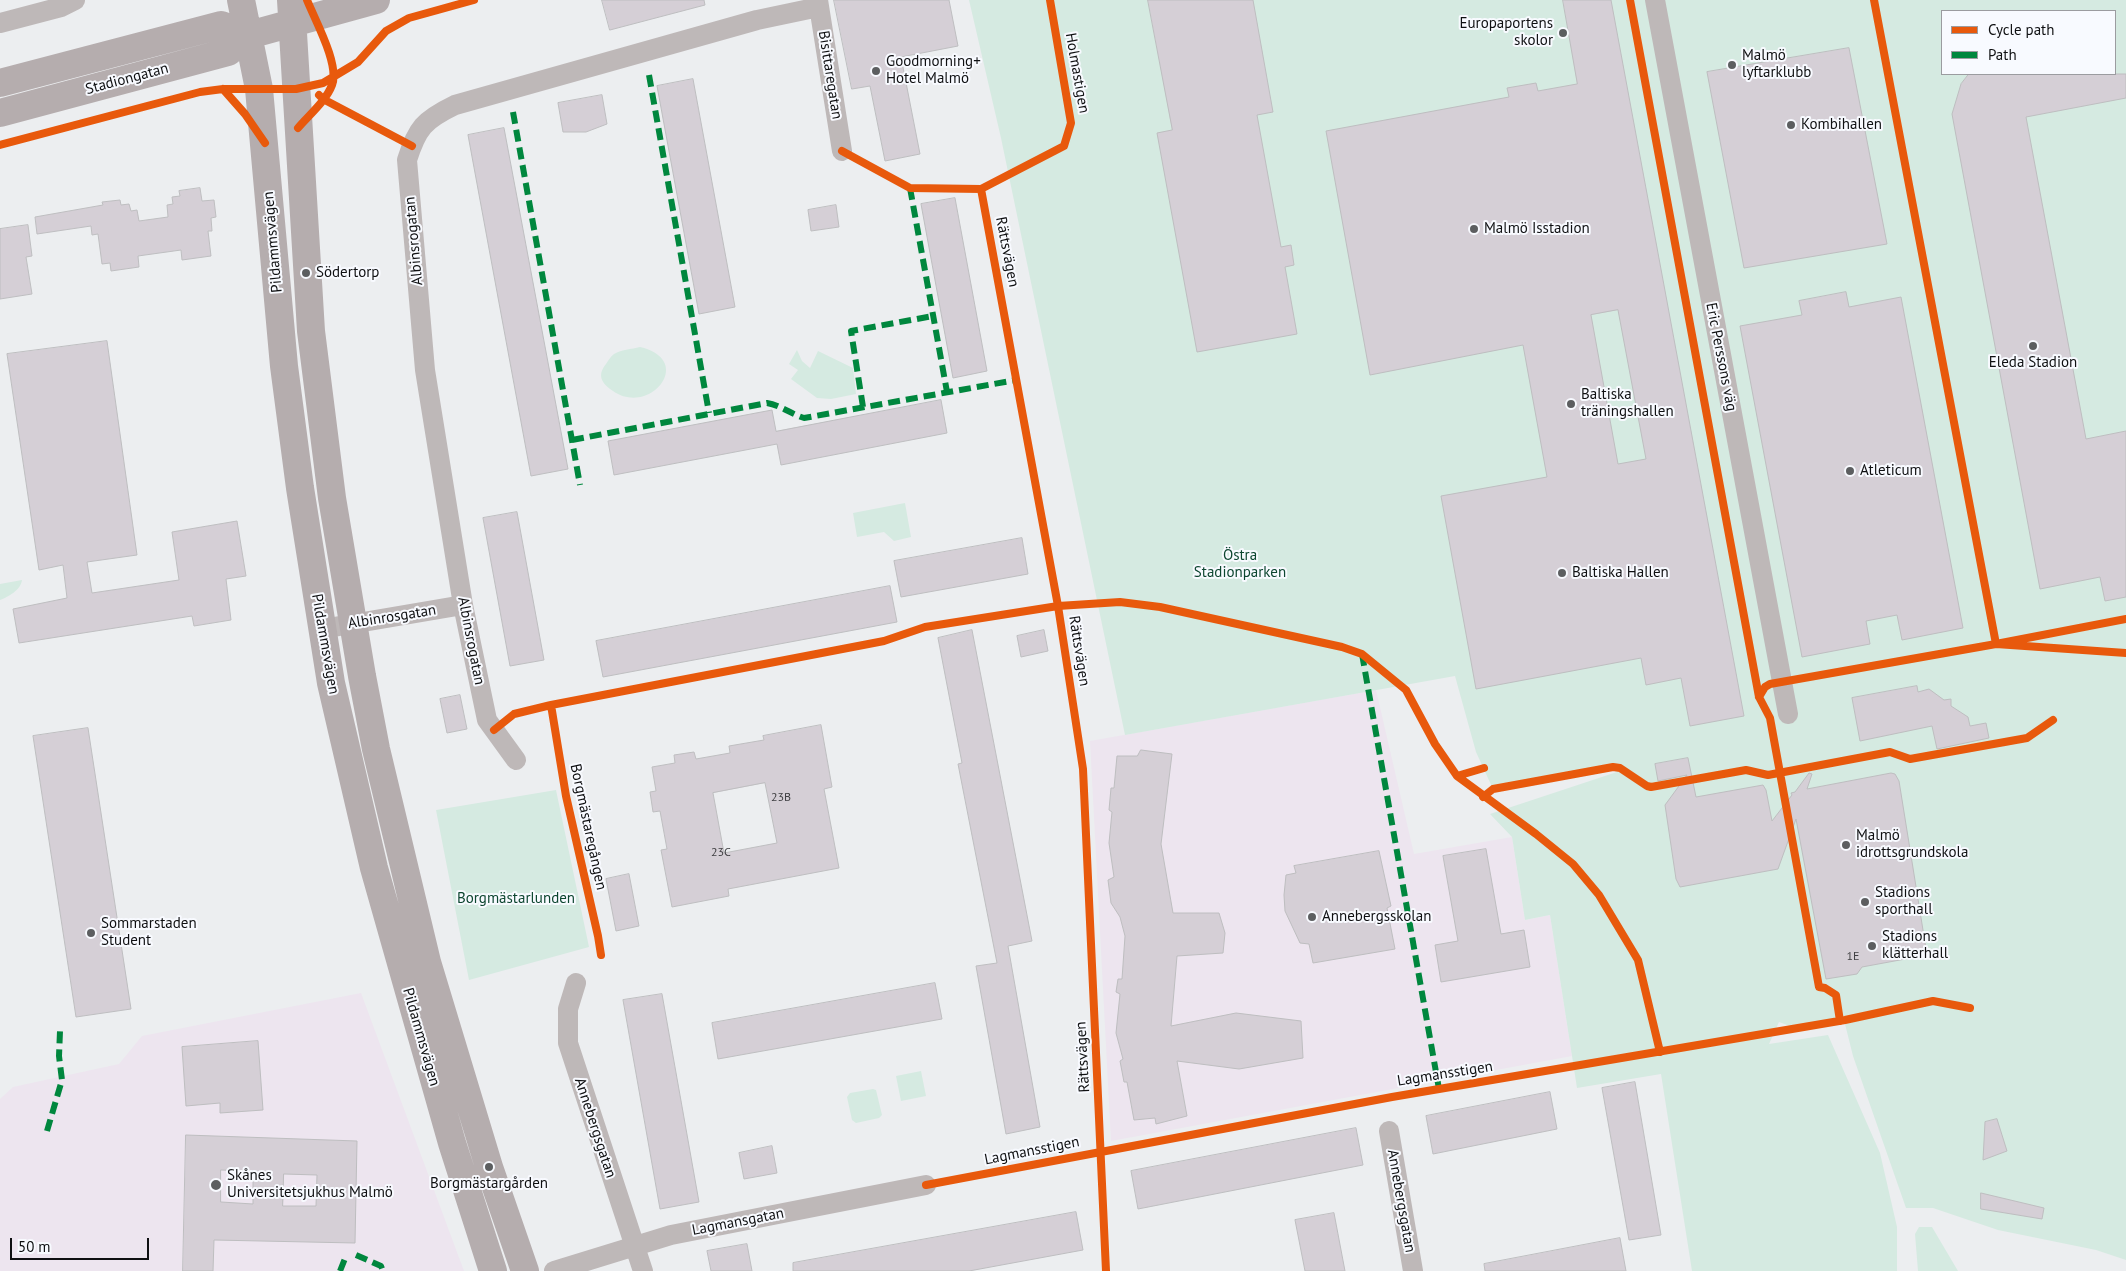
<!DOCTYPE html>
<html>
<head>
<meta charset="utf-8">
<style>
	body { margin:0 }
	#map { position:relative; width:2126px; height:1271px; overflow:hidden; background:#eceef0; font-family:"PT Sans",sans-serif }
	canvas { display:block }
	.legend { position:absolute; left:1941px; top:10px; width:175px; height:65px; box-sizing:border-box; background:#f8faff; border:1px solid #9b9ca0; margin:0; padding:6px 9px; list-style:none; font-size:15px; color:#0f1012 }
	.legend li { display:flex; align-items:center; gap:10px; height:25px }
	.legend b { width:25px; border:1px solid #9b9ca0 }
	.scale { position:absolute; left:10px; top:1238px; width:139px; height:22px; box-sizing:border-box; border:2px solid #0f1012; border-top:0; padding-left:6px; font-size:15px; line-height:18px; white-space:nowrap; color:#0f1012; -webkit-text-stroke:4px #f8faff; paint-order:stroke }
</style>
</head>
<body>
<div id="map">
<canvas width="2126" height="1271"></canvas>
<ul class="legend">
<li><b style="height:6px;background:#e8590c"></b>Cycle path</li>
<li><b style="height:6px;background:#00873e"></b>Path</li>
</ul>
<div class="scale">50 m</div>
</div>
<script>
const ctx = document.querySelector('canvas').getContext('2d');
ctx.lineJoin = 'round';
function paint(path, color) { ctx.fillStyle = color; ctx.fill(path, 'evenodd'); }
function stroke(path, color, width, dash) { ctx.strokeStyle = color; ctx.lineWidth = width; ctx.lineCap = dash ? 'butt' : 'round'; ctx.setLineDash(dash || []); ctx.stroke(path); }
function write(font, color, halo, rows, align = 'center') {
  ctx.font = font + ' "PT Sans",sans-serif'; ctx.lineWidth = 4; ctx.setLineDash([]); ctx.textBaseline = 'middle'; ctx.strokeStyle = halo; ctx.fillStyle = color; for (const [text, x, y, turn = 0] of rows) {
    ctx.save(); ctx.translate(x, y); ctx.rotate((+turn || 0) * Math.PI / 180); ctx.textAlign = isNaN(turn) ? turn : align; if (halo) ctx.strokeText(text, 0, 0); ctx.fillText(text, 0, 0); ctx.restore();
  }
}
paint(new Path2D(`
	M1376,690l38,164 98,-17 13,83 25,-5 22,141 -461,85 -21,-400z
	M361,993l103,278h-464v-172l13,-12 106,-23 23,-28z`), '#ede5ef');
paint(new Path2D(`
	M969,0h1157v1260l-30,-10 -98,-20 -65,-22h-27l-53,-152 -9,-36 -49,8 -16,-6 -10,22 59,-9 52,118 17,74v44h-205l-31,-197 -84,14 -27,-173 -25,5 -13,-83 -22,-23 133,-44 -10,-3 -120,22 -17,-37 -21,-76 -330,59 -124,-597zM1942,11h173v63h-173z
	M640,347c56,13 10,70 -27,44 -12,-8 -16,-16 -7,-27 2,-3 5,-8 8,-10 6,-4 18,-5 26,-7z
	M797,350l5,11 8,7 8,-17 35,17 3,26 -25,5 -14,-1 -26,-19 7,-9 -9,-6z
	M905,503l6,34 -17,4 -10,-9 -27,5 -4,-24z
	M22,580c-1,10 -14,17 -22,20v-16z
	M556,790l33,157 -120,33 -33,-170z
	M921,1071l5,25 -25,5 -5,-25z
	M873,1089l3,1 6,25 -3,3 -23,5 -4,-3 -5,-23 3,-4z
	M1919,1227h13l26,44h-40l-3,-37z`), '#d5eae1');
const building = new Path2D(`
	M602,0h102l1,5 -95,25z
	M834,0h115l9,46 -57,11 19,97 -35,7 -15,-75 -18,3z
	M1148,0h105l20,112 -16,3 24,132 10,-2 3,20 -9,2 12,67 -100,18 -40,-219 15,-3z
	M1563,0h48l133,716 -54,10 -9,-48 -35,7 -5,-27 -165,31 -35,-193 106,-19 -24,-132 -153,30 -44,-244 183,-34 -2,-9 29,-5 2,8 39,-7zM1618,310l28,149 -28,5 -27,-149z
	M1849,48l38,196 -143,24 -37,-196z
	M1969,74h157v24l-100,19 60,322 40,-8v166l-21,4 -5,-24 -60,12 -88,-475 9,-30z
	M693,79l42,228 -36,7 -42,-228z
	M602,95l5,29 -21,8h-23l-5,-29z
	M504,128l64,341 -37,7 -63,-341z
	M200,188l2,13 12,-1 2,17 -5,1 1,13h-4l3,25 -29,4 -1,-10 -43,6 1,11 -28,4 -1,-8 -8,1 -4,-30 -6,1 -1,-9 -54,8 -2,-17 68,-12 -1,-3 18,-2 1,5 8,-1 2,7 6,-1 2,11 29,-4 -1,-12 6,-1 -1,-7 8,-1 -1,-5z
	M955,198l32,173 -34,7 -32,-174z
	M836,205l3,22 -28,4 -3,-21z
	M28,225l4,31 -6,1 6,37 -32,5v-70z
	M1846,292l3,15 52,-10 62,331 -61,12 -5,-25 -31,6 4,23 -68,13 -62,-331 62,-11 -3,-14z
	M107,341l30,214 -50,7 5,31 87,-13 -7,-48 65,-11 9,55 -20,3 5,41 -37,6 -2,-10 -173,27 -6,-34 54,-11 -4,-33 -24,5 -32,-216z
	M941,400l6,33 -166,32 -4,-21 -163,31 -6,-34 164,-31 4,21z
	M517,512l27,148 -34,6 -27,-148z
	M1022,538l6,36 -127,23 -7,-36z
	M890,586l7,36 -294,55 -7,-36z
	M972,630l60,311 -24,5 32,181 -34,7 -30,-168 21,-3 -39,-199 4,-1 -24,-125z
	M1044,630l4,21 -27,6 -4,-21z
	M1917,686l1,6 11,-3 15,11 7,-1v7l17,11 2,9 16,-3 3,15 -52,11 -5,-23 -72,15 -8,-43z
	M460,695l7,34 -20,4 -7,-34z
	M821,725l11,62 -8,2 15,79 -111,21 1,7 -57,11 -11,-57 6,-1 -7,-38 -7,1 -3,-20 6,-1 -4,-24 23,-4 -1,-8 20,-3 2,7 34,-6 -1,-7 35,-6 -1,-4zM765,783l12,60 -53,10 -11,-60z
	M88,728l43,281 -55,8 -43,-281z
	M1141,750l31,4 -11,90 12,69h46l6,20 -2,20 -46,3 -6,70 65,-13 65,8 2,37 -64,11 -62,-8 10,55 -31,8 -1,-6 -21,2 -7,-38h-3l-4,-21 3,-2 -7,-26 4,-39 -4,-2 2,-13h4l3,-43 -5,-19 -9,-14 -3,-23 6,-3 -5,-34 3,-31 -3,-2 2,-22h3l3,-32h20z
	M1688,758l8,39 67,-12 3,5 6,31 20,-26 -1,-2 4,-1 14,-19 3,1 -5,15 84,-16 4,1 4,7 28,174 -65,12 -5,7 -31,5 -30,-160 -18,50 -98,18 -4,-8 -11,-74 22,-30 -29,6 -3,-17z
	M1486,849l15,85 23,-4 6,37 -89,15 -6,-37 23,-4 -15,-85z
	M1379,851l12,55 -4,2 8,41 -82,14 -4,-19 -9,-1 -15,-32 -1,-16 2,-20 10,-2 -2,-7z
	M629,874l10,52 -23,5 -10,-52z
	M935,983l7,36 -224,40 -6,-36z
	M662,994l37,208 -39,7 -37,-209z
	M258,1041l5,69 -43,3v-10l-34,3 -4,-59z
	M1635,1082l26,153 -32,5 -27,-152z
	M1550,1092l7,37 -124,25 -7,-38z
	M1997,1119l10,32 -24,9 2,-38z
	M1356,1128l7,37 -225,44 -7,-38z
	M186,1135l171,6 -2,102 -141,-3 -1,31h-30zM221,1170l32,1v33l-32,-2zM284,1174l33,1 -1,31h-33z
	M772,1146l5,27 -33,6 -5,-26z
	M1981,1193l63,15 -2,11 -61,-10z
	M1076,1212l7,38 -114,21h-176v-8z
	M1334,1213l11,58h-40l-10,-51z
	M1620,1238l6,33h-141l-1,-7z
	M747,1244l5,27h-41l-4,-20z`);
paint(building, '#d5cfd6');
stroke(building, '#bebec0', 1);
stroke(new Path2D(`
	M818,0l24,151
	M1655,0l133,714
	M0,23l61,-16 14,-7
	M322,629l141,-24
	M516,760l-29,-40 -24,-115 -38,-235 -18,-210c10,-32 17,-40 48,-55l302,-85 62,-13
	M576,983l-8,26v34l75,228
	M1389,1131l24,140
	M554,1271l117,-36 255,-50`), '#beb8b8', 20);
stroke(new Path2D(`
	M241,0l18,89 25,277 16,122 31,195 43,185 78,275 41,128
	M291,0l20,331 21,167 30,178 14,73 51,213 62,205 36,104
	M0,83l221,-58 28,10
	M0,113l228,-61 21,-17 127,-35`), '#b5adae', 28);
stroke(new Path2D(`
	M649,75l60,338
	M513,112l67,373
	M910,188l37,204
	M863,407l-12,-76 82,-15
	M572,440l195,-37c13,2 24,11 37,15l212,-38
	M1362,654l77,435
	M47,1131l15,-51 -3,-24 1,-25
	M356,1255l25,11 2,5
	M340,1271l6,-15`), '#00873e', 6, [12, 6]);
stroke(new Path2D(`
	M1630,0l129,697 11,21 49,269 6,1 11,7 4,26
	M1874,0l122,644 130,-25
	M223,89l22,25 20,29
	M319,95l4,4 89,47
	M298,128c11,-13 28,-27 34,-43 8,-20 -17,-65 -25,-85
	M0,145l200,-53 23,-3h73l27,-6 35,-21 28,-31 23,-13 65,-18
	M842,151l68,37 71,1 83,-43 7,-23 -21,-123
	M981,189l77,417 25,163 23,502
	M1759,697l6,-10 5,-3 226,-40 130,9
	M551,705l15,91 32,140 3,19
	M494,730l20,-16 37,-9 333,-64 41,-14 133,-21 62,-4 40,5 182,40 20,7 44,36 29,54 22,32 27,-8
	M1457,776l79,58 37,30 26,31 39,65 22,92
	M1483,797l10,-8 120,-22 7,1 27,18 4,1 95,-17 22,5 122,-23 20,7 117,-21 26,-18
	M926,1185l466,-88 453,-77 88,-19 37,7`), '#e8590c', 8);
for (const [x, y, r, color] of [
	[1563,33,5,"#5c5e60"],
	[1732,65,5,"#5c5e60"],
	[876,71,5,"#5c5e60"],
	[1791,125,5,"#5c5e60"],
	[1474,229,5,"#5c5e60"],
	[306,273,5,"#5c5e60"],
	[2033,346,5,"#5c5e60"],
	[1571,404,5,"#5c5e60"],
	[1850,471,5,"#5c5e60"],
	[1562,573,5,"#5c5e60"],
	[1846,845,5,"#5c5e60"],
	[1865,902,5,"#5c5e60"],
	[1312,917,5,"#5c5e60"],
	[91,933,5,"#5c5e60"],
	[1872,946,5,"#5c5e60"],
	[489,1167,5,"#5c5e60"],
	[216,1185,6,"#5c5e60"]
]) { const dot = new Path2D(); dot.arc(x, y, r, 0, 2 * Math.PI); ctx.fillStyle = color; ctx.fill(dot); stroke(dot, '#f8faff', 2); }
write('12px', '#404043', null, [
	["23B",781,798],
	["23C",721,853],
	["1E",1853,957]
]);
write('15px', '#0f1012', '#f8faff', [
	["Europaportens",1553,24,"right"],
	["skolor",1553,41,"right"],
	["Malmö",1742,56],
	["lyftarklubb",1742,73],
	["Goodmorning+",886,62],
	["Hotel Malmö",886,79],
	["Kombihallen",1801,125],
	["Malmö Isstadion",1484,229],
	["Södertorp",316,273],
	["Eleda Stadion",2033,363,"center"],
	["Baltiska",1581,395],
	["träningshallen",1581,412],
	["Atleticum",1860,471],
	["Baltiska Hallen",1572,573],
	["Malmö",1856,836],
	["idrottsgrundskola",1856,853],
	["Stadions",1875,893],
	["sporthall",1875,910],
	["Annebergsskolan",1322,917],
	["Sommarstaden",101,924],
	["Student",101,941],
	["Stadions",1882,937],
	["klätterhall",1882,954],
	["Skånes",227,1176],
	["Universitetsjukhus Malmö",227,1193],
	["Borgmästargården",489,1184,"center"]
], 'left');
write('15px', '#0f1012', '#f8faff', [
	["Holmastigen",1077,73,80],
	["Bisittaregatan",830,75,81],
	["Stadiongatan",127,79,-15],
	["Albinsrogatan",414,241,-95],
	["Pildammsvägen",273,242,-95],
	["Rättsvägen",1007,252,79],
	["Eric Perssons väg",1721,357,79],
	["Albinrosgatan",392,617,-9],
	["Albinsrogatan",471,641,79],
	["Pildammsvägen",325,644,80],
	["Rättsvägen",1079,651,81],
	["Borgmästaregången",588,827,78],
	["Pildammsvägen",421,1037,74],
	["Rättsvägen",1083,1057,-93],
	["Lagmansstigen",1445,1074,-9],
	["Annebergsgatan",595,1128,72],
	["Lagmansstigen",1032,1151,-11],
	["Annebergsgatan",1401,1201,80],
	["Lagmansgatan",738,1222,-11]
]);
write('15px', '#0d4630', '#f8faff', [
	["Östra",1240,556],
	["Stadionparken",1240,573],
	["Borgmästarlunden",516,899]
]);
</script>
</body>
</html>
